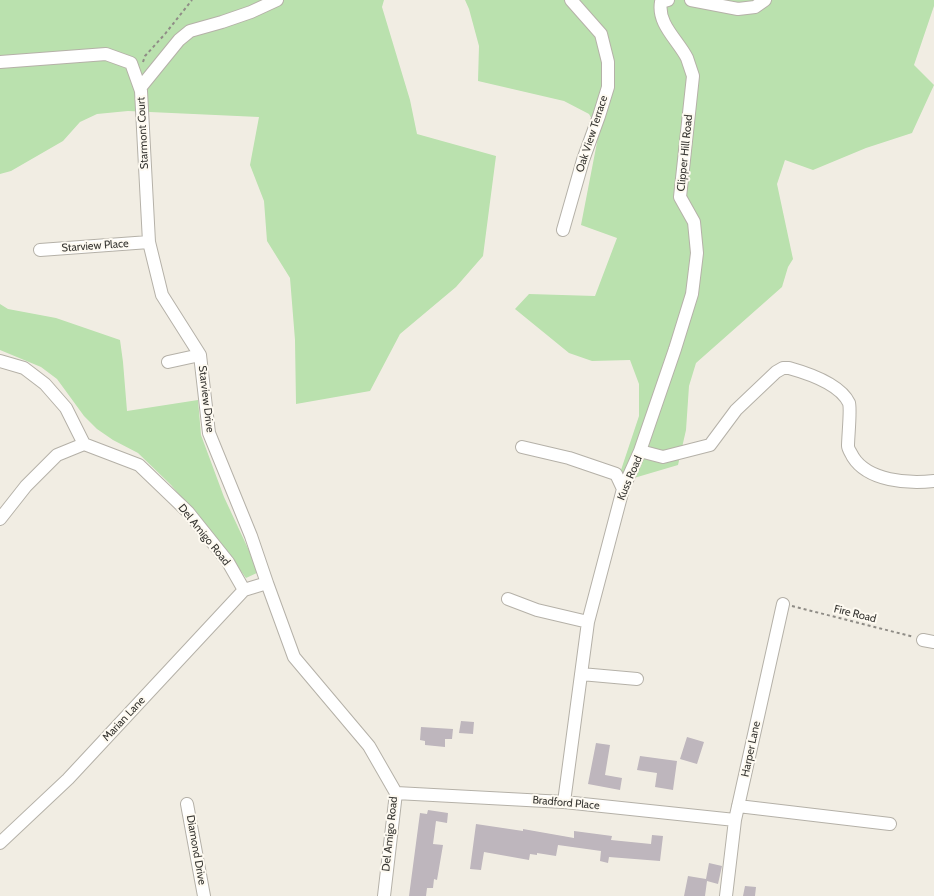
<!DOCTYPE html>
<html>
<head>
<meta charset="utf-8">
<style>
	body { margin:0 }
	canvas { display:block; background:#f1ede3 }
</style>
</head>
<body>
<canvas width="934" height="896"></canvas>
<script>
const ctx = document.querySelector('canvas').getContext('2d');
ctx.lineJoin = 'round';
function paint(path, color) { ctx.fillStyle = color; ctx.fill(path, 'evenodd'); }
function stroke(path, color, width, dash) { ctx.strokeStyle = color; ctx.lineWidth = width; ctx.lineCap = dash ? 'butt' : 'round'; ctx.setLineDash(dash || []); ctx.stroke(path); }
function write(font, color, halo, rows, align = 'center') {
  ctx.font = font + ' Cabin,sans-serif'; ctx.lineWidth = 4; ctx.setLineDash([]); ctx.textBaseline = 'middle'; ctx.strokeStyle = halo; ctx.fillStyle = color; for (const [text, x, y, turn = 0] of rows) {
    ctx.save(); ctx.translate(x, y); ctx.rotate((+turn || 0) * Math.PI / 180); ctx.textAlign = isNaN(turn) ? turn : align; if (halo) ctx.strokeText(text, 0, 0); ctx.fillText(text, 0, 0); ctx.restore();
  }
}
paint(new Path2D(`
	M0,0h384l-2,7 28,93 7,34 79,22 -13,100 -27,31 -56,47 -30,57 -74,13 -1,-64 -5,-62 -23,-37 -3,-40 -14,-36 9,-48 -131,-6 -31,3 -17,8 -17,19 -52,30 -11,3z
	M465,0h469v6l-20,59 20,20 -22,48 -46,15 -53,22 -28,-10 -8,24 16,75 -5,8 -6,20 -86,76 -7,23 -3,44 -8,35 -44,13 -14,-5 19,-57v-32l-9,-24 -38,1 -23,-8 -54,-44 14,-15 66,2 22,-58 -36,-13 18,-93 -10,-18 -25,-13 -86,-20 1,-35 -10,-37z
	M0,304l8,5 48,9 64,22 3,22 4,49 71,-11 3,35 23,62 35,75 -13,6 -23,-31 -52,-62 -33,-32 -25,-13 -16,-11 -13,-13 -27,-37 -16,-12 -41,-17z`), '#bae1ae');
paint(new Path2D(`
	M461,721l13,1 -1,12 -14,-1z
	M421,727l32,2 -1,10h-7v8l-20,-2v-4l-5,-1z
	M687,737l17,5 -7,22 -17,-5z
	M596,743l14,2 -5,30 17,3 -2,12 -32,-6z
	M640,756l37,5 -4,29 -18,-3 2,-14 -20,-3z
	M428,810l20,3 -1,10 -11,-2 -3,23 10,1 -6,35 -3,-1 -1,9h-6l-1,8h-17l11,-83 7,1z
	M476,824l47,7v-2l51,9v-7l38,5 -1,4 40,4 1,-9 11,1 -3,25 -51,-4 -1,6 -8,-2 1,-10 -43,-6 -2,11 -19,-3v2l-7,-1 -1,6 -45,-8 -3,18 -11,-1z
	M709,863l13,3 -4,18 -11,-3 -2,15h-21l4,-20 18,3z
	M745,886l11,1 -1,9h-12z`), '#beb6bd');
const minor = new Path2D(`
	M691,0l47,9 17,-2 10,-7
	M0,62l106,-8 25,9 10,28 8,151 13,53 38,60 9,78 42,103 16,47
	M140,88l39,-48 11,-9 32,-9 29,-10 26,-12
	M563,230l20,-70 16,-44 9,-29v-25l-7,-28 -30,-34
	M40,250l109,-8
	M0,361l24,7 21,16 21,24 18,36 55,21 49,47 40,50 16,28 23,-7 27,74 75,89 27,47 -12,103
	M168,362l32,-7
	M522,447l47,11 47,16 7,15
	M640,451l23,6 47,-12 26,-35 40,-38 7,-4h6c18,5 51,16 60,35 2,6 -1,34 -1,43 0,3 3,7 5,11 15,24 55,27 81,24
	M0,519l26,-33 31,-31 27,-11
	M508,599l29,11 51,12
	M923,640l11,2
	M581,674l56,5
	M396,793l168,9 171,18
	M564,802l24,-180 35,-133 17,-38 35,-102 17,-55 5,-41 -3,-31 -14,-25 13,-121c-2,-6 -4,-12 -6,-18 -9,-18 -30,-34 -26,-56l7,-2
	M187,804l17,92
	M738,806l152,18
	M0,843l68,-64 176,-189
	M726,896l9,-76 48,-216`);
stroke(minor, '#b5b1a8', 14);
stroke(new Path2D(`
	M143,62l2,-6 20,-22 27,-34
	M792,606l122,31`), '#8f8c86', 2, [3, 3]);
stroke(minor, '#fff', 12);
write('11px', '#373632', '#fefaf1', [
	["Starmont Court",143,133,-93],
	["Oak View Terrace",592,134,-72],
	["Clipper Hill Road",685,153,-84],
	["Starview Place",95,246,-4],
	["Starview Drive",206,399,83],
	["Kuss Road",630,478,-67],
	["Del Amigo Road",204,535,51],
	["Fire Road",855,614,14],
	["Marian Lane",124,719,-47],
	["Harper Lane",751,749,-78],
	["Bradford Place",566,803,5],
	["Del Amigo Road",390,834,-84],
	["Diamond Drive",196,850,80]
]);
</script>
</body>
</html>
